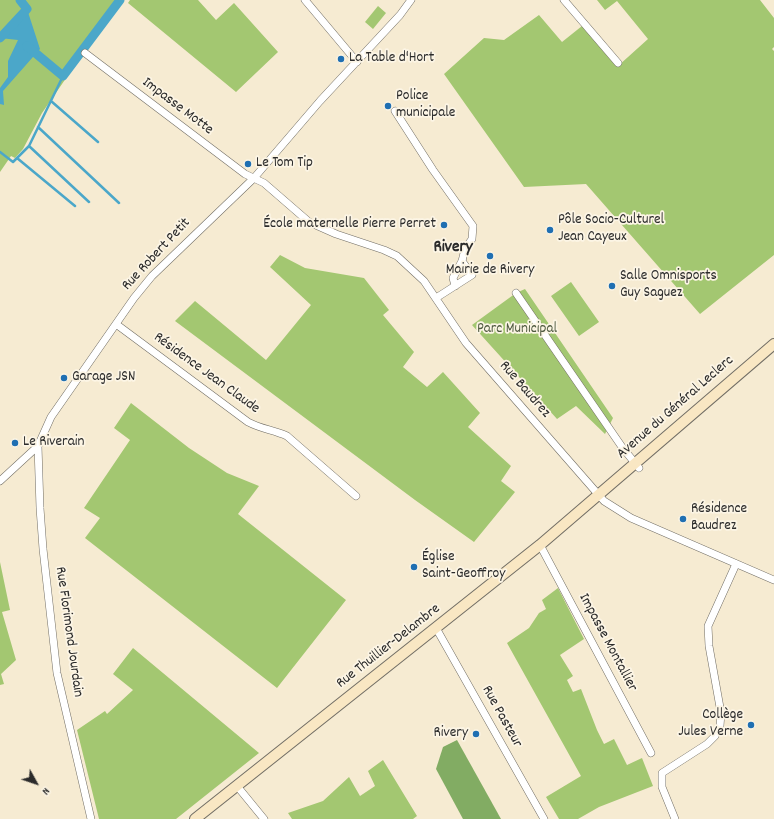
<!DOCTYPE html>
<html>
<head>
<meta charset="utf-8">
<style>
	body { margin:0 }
	#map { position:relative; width:774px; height:819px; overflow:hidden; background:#f6ebd2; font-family:Dekko,sans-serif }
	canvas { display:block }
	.north { position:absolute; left:16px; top:763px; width:40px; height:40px; -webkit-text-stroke:3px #fcf5e5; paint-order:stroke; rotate:130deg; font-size:11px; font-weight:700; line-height:16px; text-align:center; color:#2b2b2b }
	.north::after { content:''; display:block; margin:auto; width:14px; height:18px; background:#2b2b2b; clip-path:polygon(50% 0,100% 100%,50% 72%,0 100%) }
</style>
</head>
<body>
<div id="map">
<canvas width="774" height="819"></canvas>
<div class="north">N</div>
</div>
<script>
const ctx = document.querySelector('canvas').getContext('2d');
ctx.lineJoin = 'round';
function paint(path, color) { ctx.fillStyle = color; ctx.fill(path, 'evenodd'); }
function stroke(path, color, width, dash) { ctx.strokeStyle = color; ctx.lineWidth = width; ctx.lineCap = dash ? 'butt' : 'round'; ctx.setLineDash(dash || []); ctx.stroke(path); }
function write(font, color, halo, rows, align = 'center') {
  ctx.font = font + ' Dekko,sans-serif'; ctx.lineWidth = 3.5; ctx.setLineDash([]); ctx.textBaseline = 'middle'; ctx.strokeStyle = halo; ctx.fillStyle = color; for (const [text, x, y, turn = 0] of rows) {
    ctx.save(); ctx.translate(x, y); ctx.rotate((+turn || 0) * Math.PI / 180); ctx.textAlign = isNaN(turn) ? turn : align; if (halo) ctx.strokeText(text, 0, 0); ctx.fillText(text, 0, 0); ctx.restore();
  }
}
paint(new Path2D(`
	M0,0h120l-78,113 -19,36 -8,9 -4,-2 -11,16z
	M130,0h68l18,20 18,-17 44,49 -42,40 -108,-89z
	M597,0h163l14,18v29l-2,2 2,2v204l-74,59 -114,-130 -62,3 -80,-113 40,-36 20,2 35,-25 23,27 20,-16 36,40 30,-27 -31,-38 -12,9z
	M378,6l8,7 -13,16 -8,-7z
	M280,255l25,13 59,10 25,32 -6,5 31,37 -11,15 24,20 16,-15 37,41 -12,14 43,39 -10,15 14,11 -41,50 -59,-42 -240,-179 20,-20 71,59 45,-55 -41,-38z
	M571,282l28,40 -20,14 -28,-40z
	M525,289l88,129 -8,16 -29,-28 -19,13 -85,-94 44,-32z
	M131,403l58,45 38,25 32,13 -21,28 108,86 -69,88 -192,-150 15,-20 -16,-10 46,-68 -16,-12z
	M0,562l10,48 -8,2 14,48 -15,14 3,10 -4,1z
	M558,588l26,51 -24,16 13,21 -6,4 6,12 8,-3 16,41 7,14 10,-5 13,26 15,-7 11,28 -54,21 -21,12h-19l-13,-22 35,-21 -74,-133 22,-15 10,-15 7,-4 -4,-9z
	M133,648l126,105 -83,66h-77l-22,-89 28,-19 2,3 26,-24 -20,-16z
	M383,760l34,56 -4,3h-121l-4,-6 35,-12 26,-24 11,19 15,-10 -7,-15z`), '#a3c771');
paint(new Path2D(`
	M457,740l44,79h-38l-27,-50 7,-22z`), '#82ac63');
paint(new Path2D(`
	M27,9l13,40 -37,42 1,14 -4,-1v-16l8,-11v-16l10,-21 -18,-2z`), '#4ba7c9');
stroke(new Path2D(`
	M51,101l47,41
	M38,127l81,76
	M29,146l60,56
	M0,152l13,10 16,-16 34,-70
	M17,158l58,48`), '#4ba7c9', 2.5);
stroke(new Path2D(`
	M0,38l27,-29 -7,-9
	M27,46l36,30 57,-76`), '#4ba7c9', 9);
const minor = new Path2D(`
	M305,0l52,62
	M564,0l54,63
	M85,53l160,121 19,9 45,39 27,12 48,16 13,6 27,25 42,62 138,158 27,17 143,62
	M395,111l38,59 40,56 -1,13 -7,10 -3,12
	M516,293l106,154 17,21
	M436,298l36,-23 -10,-14 -9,17 2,8
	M116,324l132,98c13,7 26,8 39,14l69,60
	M0,481l38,-35
	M540,545l111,208
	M436,628l108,191
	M237,786l27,33
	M91,819l-34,-146 -14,-124 -3,-41 -2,-62 13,-29 83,-119 18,-22 102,-98 66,-77 80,-86 11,-15
	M675,819l-13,-32v-14l45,-29 8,-8 5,-10 1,-13 -12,-67 -1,-20 28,-62`);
const secondary = new Path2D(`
	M195,819l345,-274 234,-201`);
stroke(minor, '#726e65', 8);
stroke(secondary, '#726e65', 12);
stroke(minor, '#fff', 7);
stroke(secondary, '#f9e7c3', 10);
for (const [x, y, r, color] of [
	[341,59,4,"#1f6fb2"],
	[388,106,4,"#1f6fb2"],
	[248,164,4,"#1f6fb2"],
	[444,225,4,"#1f6fb2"],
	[550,230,4,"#1f6fb2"],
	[490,256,4,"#1f6fb2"],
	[612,286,4,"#1f6fb2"],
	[64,378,4,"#1f6fb2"],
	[15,443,4,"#1f6fb2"],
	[683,519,4,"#1f6fb2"],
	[414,567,4,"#1f6fb2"],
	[751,725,4,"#1f6fb2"],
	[476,734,4,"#1f6fb2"]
]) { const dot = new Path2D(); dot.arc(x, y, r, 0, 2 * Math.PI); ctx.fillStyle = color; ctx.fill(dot); stroke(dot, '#fcf5e5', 1.5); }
write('15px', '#2b2b2b', '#fcf5e5', [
	["La Table d'Hort",349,59],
	["Police",396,97],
	["municipale",396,114],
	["Le Tom Tip",256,164],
	["Pôle Socio-Culturel",558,221],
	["Jean Cayeux",558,238],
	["École maternelle Pierre Perret",436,225,"right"],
	["Mairie de Rivery",490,271,"center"],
	["Salle Omnisports",620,277],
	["Guy Saguez",620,294],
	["Garage JSN",72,378],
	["Le Riverain",23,443],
	["Résidence",691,510],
	["Baudrez",691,527],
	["Église",422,558],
	["Saint-Geoffroy",422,575],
	["Collège",743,716,"right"],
	["Jules Verne",743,733,"right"],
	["Rivery",468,734,"right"]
], 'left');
write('15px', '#2b2b2b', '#fcf5e5', [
	["Impasse Motte",177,107,37],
	["Rue Robert Petit",157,255,-47],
	["Résidence Jean Claude",206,374,36],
	["Rue Baudrez",524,390,49],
	["Avenue du Général Leclerc",676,408,-41],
	["Rue Florimond Jourdain",68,632,82],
	["Impasse Montallier",607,643,62],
	["Rue Thuillier-Delambre",389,647,-38],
	["Rue Pasteur",501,717,61]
]);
write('15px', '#4f5a40', '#fcf5e5', [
	["Parc Municipal",517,330]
]);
write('bold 17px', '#2b2b2b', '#fcf5e5', [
	["Rivery",453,249]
]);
</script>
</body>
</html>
